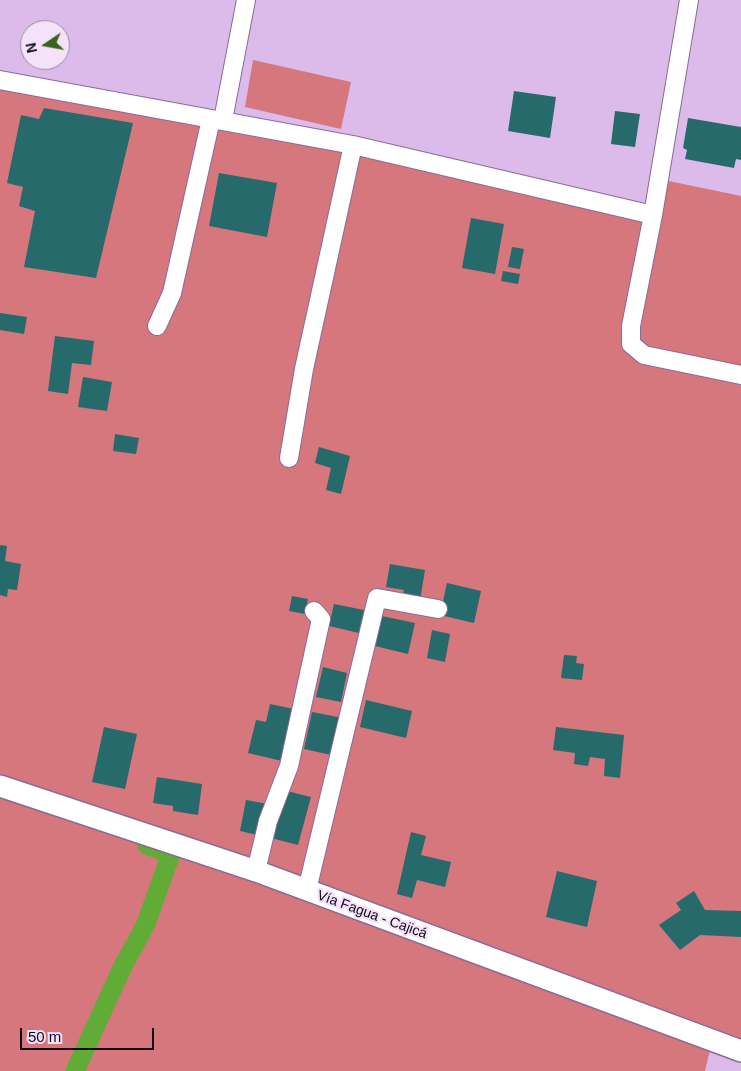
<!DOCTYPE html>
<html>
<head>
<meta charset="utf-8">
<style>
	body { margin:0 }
	#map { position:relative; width:741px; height:1071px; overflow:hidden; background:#dcbaea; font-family:Helvetica,sans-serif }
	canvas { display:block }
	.north { position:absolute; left:20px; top:20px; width:50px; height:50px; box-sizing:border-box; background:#f3e2fa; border:1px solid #998ba0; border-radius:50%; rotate:258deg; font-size:14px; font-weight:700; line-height:20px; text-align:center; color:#130818 }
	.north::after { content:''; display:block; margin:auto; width:18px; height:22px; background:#376220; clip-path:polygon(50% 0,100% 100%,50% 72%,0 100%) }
	.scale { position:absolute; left:20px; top:1028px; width:134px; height:22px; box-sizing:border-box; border:2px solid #130818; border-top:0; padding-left:6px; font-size:15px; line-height:18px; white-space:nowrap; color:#130818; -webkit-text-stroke:4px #f3e2fa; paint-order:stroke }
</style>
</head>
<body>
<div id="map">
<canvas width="741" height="1071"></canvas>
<div class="north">N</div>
<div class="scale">50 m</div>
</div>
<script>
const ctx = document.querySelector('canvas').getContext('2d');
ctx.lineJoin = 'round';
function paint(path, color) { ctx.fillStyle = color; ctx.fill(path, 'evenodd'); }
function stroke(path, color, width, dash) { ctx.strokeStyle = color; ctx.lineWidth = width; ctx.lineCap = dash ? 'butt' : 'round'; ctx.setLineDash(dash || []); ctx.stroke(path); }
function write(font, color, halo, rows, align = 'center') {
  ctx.font = font + ' Helvetica,sans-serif'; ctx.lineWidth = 4.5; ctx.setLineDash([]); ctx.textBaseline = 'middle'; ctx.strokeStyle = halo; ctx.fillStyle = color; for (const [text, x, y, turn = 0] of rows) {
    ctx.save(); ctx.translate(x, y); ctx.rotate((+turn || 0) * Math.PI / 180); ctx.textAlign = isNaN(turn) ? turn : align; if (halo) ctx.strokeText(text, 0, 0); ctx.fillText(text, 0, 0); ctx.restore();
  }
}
paint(new Path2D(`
	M253,60l98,22 -10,47 -96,-22z
	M0,80l652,135 7,-36 82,17v855l-29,-9 -7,29h-705z`), '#d6767d');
stroke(new Path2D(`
	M75,1071l48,-105 22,-40 26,-72 -24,-9`), '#61ac37', 19);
paint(new Path2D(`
	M514,91l42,6 -6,41 -42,-7z
	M44,108l89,15 -37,155 -72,-11 11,-56 -16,-5 4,-19 -16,-4 14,-68 18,4z
	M615,111l25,3 -5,33 -24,-3z
	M688,118l53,9v33l-5,-1 -2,9 -49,-9 2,-9 -4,-2z
	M219,173l58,10 -10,54 -58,-11z
	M471,218l33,6 -9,50 -33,-6z
	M512,247l12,2 -4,20 -12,-2z
	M503,271l17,3 -2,10 -17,-3z
	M0,313l27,4 -3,17 -24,-4z
	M55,336l39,5 -3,24 -19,-2 -4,31 -20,-3z
	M83,377l29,5 -5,29 -29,-4z
	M115,434l24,4 -3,16 -23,-3z
	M319,447l31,9 -9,38 -15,-4 5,-22 -16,-5z
	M0,545l7,1 -2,15 16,3 -4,26 -9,-1 -1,8 -7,-2z
	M390,564l35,6 -5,30 -18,-3 2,-7 -18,-3z
	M447,583l34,8 -7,32 -34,-8z
	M292,596l16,3 -3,15 -16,-3z
	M334,604l30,6 -5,23 -30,-7z
	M382,616l33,7 -7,31 -33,-8z
	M432,630l18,4 -5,28 -18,-4z
	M564,655l13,1 -1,7 8,1 -2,16 -21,-2z
	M323,667l24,6 -6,29 -25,-5z
	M366,700l46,11 -6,27 -46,-11z
	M270,704l24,5 -12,52 -34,-8 8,-33 10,2z
	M312,712l31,6 -7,38 -32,-7z
	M104,727l33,7 -12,55 -33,-7z
	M556,727l68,8 -4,43 -16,-2 1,-17 -15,-2 -2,9 -14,-2 1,-11 -22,-3z
	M157,777l45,7 -4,31 -25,-4v-5l-20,-3z
	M283,790l28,7 -13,48 -27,-7z
	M246,800l22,4 -6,32 -22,-5z
	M411,832l15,4 -5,19 30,7 -6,25 -28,-7 -5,18 -15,-4z
	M557,871l40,10 -10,46 -41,-10z
	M694,891l11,19 36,1v26l-41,-2 -20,15 -21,-25 22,-15 -5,-7z`), '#266a6b');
const minor = new Path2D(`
	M689,0l-36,215 -22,111v18l13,11 97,20
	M0,80l353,65 300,70
	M223,120l23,-120
	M157,326l15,-33 39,-174
	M289,458l15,-89 49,-224
	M256,871l12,-50 21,-55 32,-147 -7,-8
	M307,890l70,-292 61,11`);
const tertiary = new Path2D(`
	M0,786l256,85 485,180`);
stroke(minor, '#8b6b97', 20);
stroke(tertiary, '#8b6b97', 24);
stroke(minor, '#fff', 18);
stroke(tertiary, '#fff', 21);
write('14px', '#130818', '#f3e2fa', [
	["Vía Fagua - Cajicá",372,915,20]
]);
</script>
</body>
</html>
